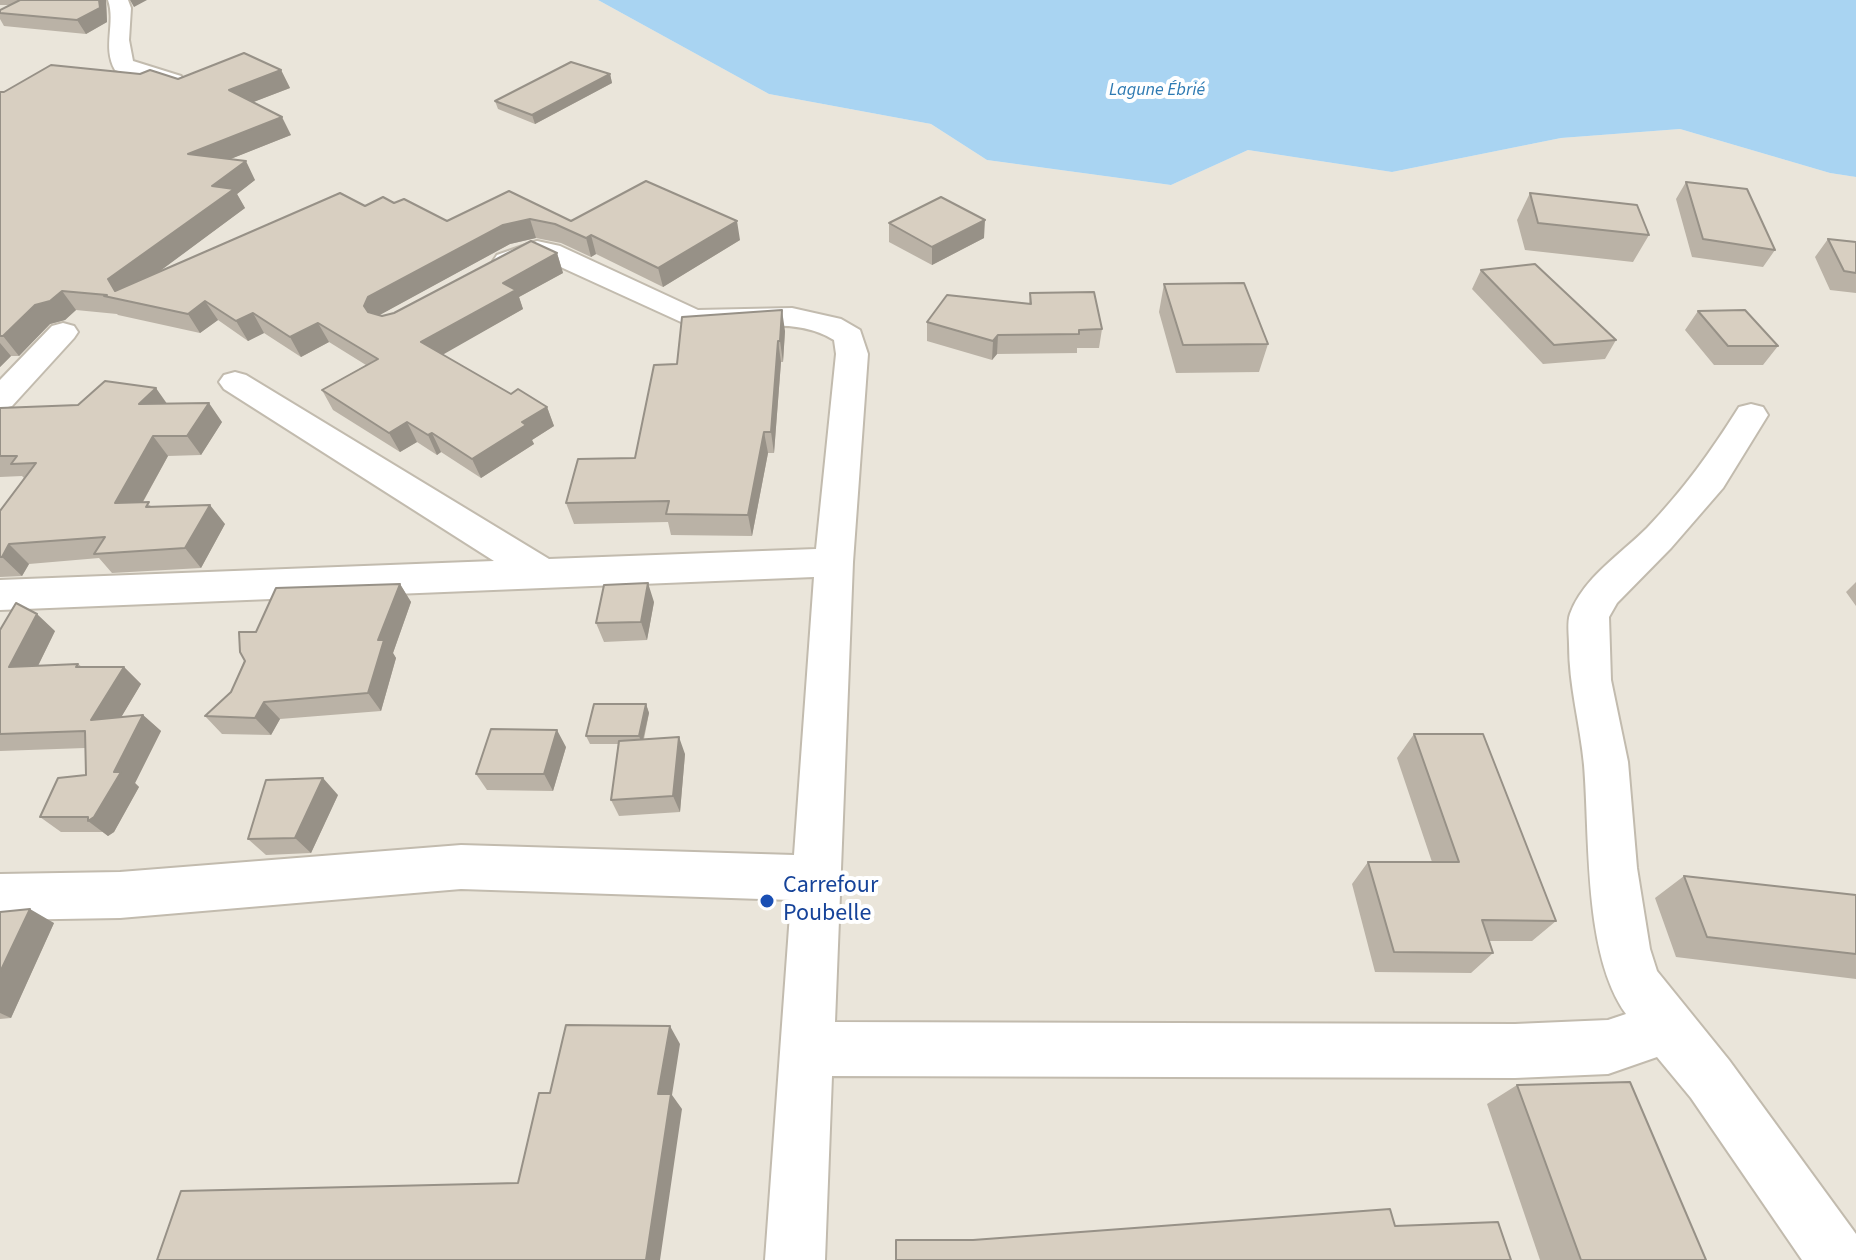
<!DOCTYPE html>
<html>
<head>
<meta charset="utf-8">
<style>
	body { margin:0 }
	canvas { display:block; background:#f6f3ec }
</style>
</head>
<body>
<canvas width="1856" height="1260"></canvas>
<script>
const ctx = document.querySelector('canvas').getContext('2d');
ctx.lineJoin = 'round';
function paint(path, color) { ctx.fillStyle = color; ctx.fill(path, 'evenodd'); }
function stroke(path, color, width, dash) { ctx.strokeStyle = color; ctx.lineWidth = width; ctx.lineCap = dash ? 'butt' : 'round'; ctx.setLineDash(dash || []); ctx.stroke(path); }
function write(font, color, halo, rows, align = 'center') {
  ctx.font = font + ' "Source Sans 3",sans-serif'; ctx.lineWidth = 8; ctx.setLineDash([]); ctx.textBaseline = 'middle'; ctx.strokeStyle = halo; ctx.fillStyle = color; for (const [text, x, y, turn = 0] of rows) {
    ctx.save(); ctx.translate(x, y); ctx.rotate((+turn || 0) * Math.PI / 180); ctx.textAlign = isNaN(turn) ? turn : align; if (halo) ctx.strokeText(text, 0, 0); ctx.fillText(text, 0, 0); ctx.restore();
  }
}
paint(new Path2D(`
	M0,0h598l171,94 162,30 56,36 184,25 77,-35 144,22 169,-34 119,-9 150,44 26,4v1083h-1856z`), '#eae5da');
paint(new Path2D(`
	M598,0h1258v177l-26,-4 -150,-44 -119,9 -169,34 -144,-22 -77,35 -184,-25 -56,-36 -162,-30z`), '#a9d4f2');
const minor = new Path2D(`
	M108,0h20l3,8 -2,32 4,21 48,15 3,5 -3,5 -8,2 -58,-18c-13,-23 1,-47 -7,-70z
	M537,241l23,5 138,64 94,-2 49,11 19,11 8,24 -15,208 -18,460 680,2 93,-4 18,-6c-43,-60 -36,-177 -42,-249 -4,-42 -15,-78 -15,-121 0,-9 -2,-22 1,-30 13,-36 51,-60 77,-86 37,-39 63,-75 92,-121l12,-3 12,3 5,8 -45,73 -52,60 -54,55 -8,14 2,63 17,82 9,106 13,81 7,22 72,89 127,174v26h-54l-111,-162 -34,-41 -49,17 -93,4 -683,-2 -7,184h-60l26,-360 -330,-11 -341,29 -120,2v-46l120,-2 341,-27 333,10 20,-278 -814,33v-30l494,-19 -270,-172 -5,-7 5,-7 11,-3 11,3 303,184 267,-10 20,-195 -2,-14c-42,-26 -94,-8 -142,-13l-151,-69 -34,11 -10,-2 -4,-6 4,-6z
	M63,323l11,3 4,6 -4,6 -62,68 -12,3v-29l52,-54z`);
stroke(minor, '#c2bbae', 4);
paint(minor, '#fff');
paint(new Path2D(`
	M0,0h106l1,22 -21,12 -82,-8 -4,-7v-9l10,-5h-10z
	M281,70l9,18 -37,14 38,33 -61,24 25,21 -18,14 8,14 -90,66 210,-68 29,-3 53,18 62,-30 62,30 169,19 -77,47 -67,-33 -5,3 -30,-14 -25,-5 -26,6 -131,71 3,1 12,-3 163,-60 6,20 -44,24 4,12 -81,45 69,40 36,13 7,19 -22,14 2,4 -53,34 -40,-26 -4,3 -20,-13 -17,10 -67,-42 -11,-20 44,-25 -37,-23 -28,15 -37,-24 -16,8 -30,-21 -18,13 -82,-18 -1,-1 -41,-4 -11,10 -15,4 -31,32h-8l-11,11v-275z
	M610,74l2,9 -77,41 -37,-15 -3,-8z
	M1686,182l89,68 -12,17 -71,-10 -16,-58z
	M1530,193l119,42 -16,27 -108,-12 -8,-30z
	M889,223l95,15 -52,27 -43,-23z
	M1828,239l28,3v51l-26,-3 -15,-33z
	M1481,270l135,70 -11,19 -62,5 -71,-75z
	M1164,284l104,60 -9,28 -83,1 -17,-61z
	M1030,293l72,36 -3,19h-22v5l-80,1 -5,6 -65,-19v-19l102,-18z
	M1698,311l80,35 -15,19h-49l-29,-35z
	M785,331l-2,31h-2l-7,91h-6l-16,83 -81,-1 -3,-13 -94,2 -8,-21 69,-45 42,-94z
	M167,403l55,19 -21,33 -33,1 -25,46 10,5 72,17 -24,44 -89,5 -13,-15 -70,6 -7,12 -22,1v-66l24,-33 -2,-2 -22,1v-69z
	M1856,582v24l-10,-14z
	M400,584l11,18 -18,51 3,5 -15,53 -101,8 -9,16 -49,-1 -17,-18 26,-24 25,-60z
	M654,602l-7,38 -43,2 -8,-19z
	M0,630l55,1 -17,35 40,-2 4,3h42l17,17 -20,33 22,-2 18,16 -26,52 4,4 -25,45 -6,4 -5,-4h-42l-21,-15 46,-42 -1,-27 -85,3z
	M646,704l3,9 -5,26 41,15 -5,58 -61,4 -8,-16 7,-56h-28l-4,-8z
	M1414,734l142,187 -24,20h-43l4,12 -22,20 -96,-1 -23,-88 16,-22h64l-35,-104z
	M566,747l-13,44 -66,-1 -11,-16z
	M338,795l-27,58 -45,2 -18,-16z
	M1684,876l172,19v84l-180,-22 -21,-59z
	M0,912l54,11 -43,95 -11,1z
	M1517,1085l189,175h-166l-53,-156z`), '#bab2a6');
paint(new Path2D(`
	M99,0h7l1,22 -21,12 -9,-14z
	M130,0h17l-13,7z
	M281,70l9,18 -52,20 -9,-18z
	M610,74l2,9 -77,41 -3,-9z
	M282,117l9,18 -93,37 -10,-18z
	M246,161l9,19 -18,14 8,14 -124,92 -13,-21 104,-93z
	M530,219l6,19 -26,6 -132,72 -4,10 -10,-20 4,-9 135,-72z
	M985,220l-1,18 -52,27v-18z
	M737,221l3,19 -77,47 -5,-19z
	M591,235l5,19 -5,3 -5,-19z
	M557,253l6,20 -44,24 4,12 -93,53 -9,-20 82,-59z
	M62,291l14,19 -11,10 -15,4 -31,32 -16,-20 32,-31z
	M205,301l13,19 -18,13 -12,-19z
	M782,310l3,21 -2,31 -3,-21z
	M253,313l11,20 -16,8 -12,-20z
	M318,323l11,19 -28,15 -11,-20z
	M998,335l-1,19 -5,6 1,-19z
	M778,341l3,21 -7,91 -3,-21z
	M0,343l11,13 -11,11z
	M156,388l14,20 -31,-4z
	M209,403l13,19 -21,33 -14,-19z
	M547,407l7,19 -22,14 2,4 -53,34 -9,-19 50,-37z
	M407,422l10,20 -17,10 -11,-19z
	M764,432l4,21 -16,83 -4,-21z
	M432,433l9,19 -4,3 -9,-20z
	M153,436l15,20 -37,67 -16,-20z
	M210,505l15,19 -24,44 -16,-20z
	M9,544l20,20 -7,12 -20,-19z
	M648,583l6,19 -7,38 -6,-18z
	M400,584l11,18 -18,51 3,5 -15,53 -13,-18 10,-53z
	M37,614l18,17 -26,53 -20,-17z
	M124,667l17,17 -31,52 -19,-16z
	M264,702l16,17 -9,16 -16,-17z
	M646,704l3,9 -7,31 -3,-8z
	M143,715l18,16 -26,52 4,4 -25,45 -6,4 -20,-15z
	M557,730l9,17 -13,44 -9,-17z
	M679,737l6,17 -5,58 -7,-16z
	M323,778l15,17 -27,58 -16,-15z
	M30,909l24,14 -43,95 -11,-5v-41z
	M670,1026l10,18 -8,51 10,14 -22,151h-14l12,-166z`), '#979187');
const building = new Path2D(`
	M20,0h79l1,8 -23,12 -77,-7v-3z
	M244,53l37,17 -52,20 53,27 -94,37 58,7 -34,25 22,3 -126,90 7,12 225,-98 25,13 18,-9 11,6 10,-4 43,22 62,-30 62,30 75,-40 91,40 -79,47 -67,-33 -5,3 -31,-14 -25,-5 -27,6 -135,72 -4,9 4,6 14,4 12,-3 137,-72 26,12 -54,30 13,7 -95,52 90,52 7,-5 29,18 -25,15 4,3 -54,34 -40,-26 -4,2 -21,-13 -18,11 -67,-43 56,-31 -60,-36 -28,14 -37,-24 -17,8 -31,-20 -17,13 -84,-18 3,-1 -45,-4 -12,10 -15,4 -32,31h-3v-244h4l47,-27 89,9 10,-4 28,9z
	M571,62l39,12 -78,41 -37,-14z
	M1686,182l61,7 28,61 -72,-11z
	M1530,193l107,12 12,30 -111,-12z
	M941,197l44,23 -53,27 -43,-24z
	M1828,239l28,3v31l-12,-2z
	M1535,264l81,76 -62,5 -73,-75z
	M1244,283l24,61 -85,1 -19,-61z
	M1094,292l8,37 -23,1v4l-81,1 -5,6 -66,-19 20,-27 84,9 -1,-11z
	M782,310l-2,31h-2l-7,91h-7l-16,83 -82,-1 3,-13 -103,2 12,-44 57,-1 19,-93 23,-1 5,-47z
	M1745,310l33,36h-50l-30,-35z
	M105,381l51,7 -17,16 70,-1 -22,33h-34l-38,67 34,-1 -3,5 64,-2 -25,43 -91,6 11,-17 -96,7 -7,13h-2v-46l36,-48 -25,1 6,-8h-17v-48l78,-3z
	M648,583l-7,39 -45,1 8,-38z
	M400,584l-22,56h6l-16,53 -104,9 -9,16 -50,-2 26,-24 14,-31 -5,-9 -1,-20h17l20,-44z
	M16,603l21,11 -28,53 69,-3 -2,3h48l-33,53 52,-5 -29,57h7l-27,45 -6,4v-4h-48l18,-39 28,-3 -1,-44 -85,3v-104z
	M594,704h52l-7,32h-53z
	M491,729l66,1 -13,44h-68z
	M1414,734h69l73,187 -74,-1 11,33 -99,-1 -26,-90h91z
	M679,737l-6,59 -62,4 8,-59z
	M323,778l-28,60 -47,1 18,-59z
	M1684,876l172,19v59l-149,-17z
	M30,909l-30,63v-60z
	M566,1025l104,1 -12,68h13l-25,166h-489l24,-69 337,-8 21,-90h11z
	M1630,1082l76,178h-125l-64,-175z
	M1390,1209l5,17 103,-4 13,38h-615v-20h77z`);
paint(building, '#d8cfc1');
stroke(building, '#979187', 2);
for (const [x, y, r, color] of [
	[767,901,8,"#1a4fb4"]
]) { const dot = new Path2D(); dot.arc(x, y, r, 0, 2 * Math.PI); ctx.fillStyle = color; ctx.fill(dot); stroke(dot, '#fff', 3); }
write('italic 18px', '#2e7ab2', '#fff', [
	["Lagune Ébrié",1157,91]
]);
write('24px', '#164399', '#fff', [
	["Carrefour",783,887],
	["Poubelle",783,915]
], 'left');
</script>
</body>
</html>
